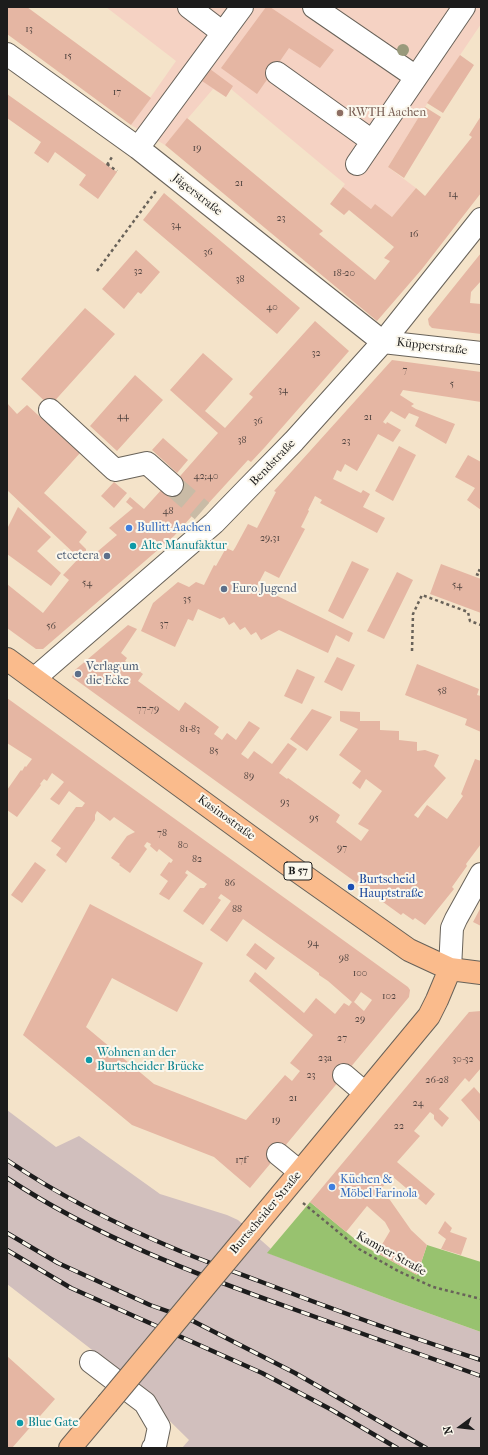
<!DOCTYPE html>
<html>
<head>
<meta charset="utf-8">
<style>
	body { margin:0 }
	#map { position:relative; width:488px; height:1455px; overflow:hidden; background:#f4e3c9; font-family:"IM FELL French Canon",serif }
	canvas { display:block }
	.frame { position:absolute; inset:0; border:8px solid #1c1c1c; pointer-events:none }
	.north { position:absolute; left:440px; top:1407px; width:40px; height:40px; -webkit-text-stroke:3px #fbf7ec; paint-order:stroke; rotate:255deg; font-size:11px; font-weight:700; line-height:16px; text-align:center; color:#1c1c1c }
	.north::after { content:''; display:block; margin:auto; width:14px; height:18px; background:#1c1c1c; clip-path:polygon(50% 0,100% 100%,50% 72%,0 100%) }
</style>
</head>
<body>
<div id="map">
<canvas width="488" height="1455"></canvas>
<div class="frame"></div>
<div class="north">N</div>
</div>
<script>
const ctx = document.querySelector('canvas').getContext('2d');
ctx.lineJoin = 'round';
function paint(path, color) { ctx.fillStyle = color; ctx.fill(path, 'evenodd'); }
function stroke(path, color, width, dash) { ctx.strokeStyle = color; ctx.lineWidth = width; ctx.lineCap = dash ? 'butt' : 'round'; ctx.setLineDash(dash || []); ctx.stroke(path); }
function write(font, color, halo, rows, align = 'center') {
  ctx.font = font + ' "IM FELL French Canon",serif'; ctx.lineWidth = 4; ctx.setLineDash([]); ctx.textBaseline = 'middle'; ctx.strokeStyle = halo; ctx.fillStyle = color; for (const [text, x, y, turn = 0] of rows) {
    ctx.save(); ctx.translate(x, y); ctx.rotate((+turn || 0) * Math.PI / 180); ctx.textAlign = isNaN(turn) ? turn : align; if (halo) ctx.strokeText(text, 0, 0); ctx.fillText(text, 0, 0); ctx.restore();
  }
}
paint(new Path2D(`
	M106,7h375v17l-56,83 -37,60 28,21 -24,29 -17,-12 -4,4 -28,-22 2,-3 -114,-95 -5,8 -13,-8 -48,56 -34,-20 45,-64z`), '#f5d2c3');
paint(new Path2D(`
	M7,1110l49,37 23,-11 81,58 67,21 11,5 33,29 -3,4 129,49 84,30v116h-299l7,-8 -71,-70 -111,-86z`), '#d1bfbd');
paint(new Path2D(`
	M310,1202l52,43 55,30 10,-30 54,17v70l-84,-30 -130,-49z`), '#98c26f');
paint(new Path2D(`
	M7,7h20l124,91 -20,27 -124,-91z
	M266,7h4l64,43 -14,18 -31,-20 -32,46 -36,-26z
	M460,55l14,10 -31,48 -16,-10z
	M210,69l23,17 -7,11 -24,-16z
	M7,94l110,78 -19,27 -19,-14 7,-10 -31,-23 -7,11 -14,-10 7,-11 -34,-24z
	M425,107l16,10 -37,61 -16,-11z
	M481,116v77l-59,76 -45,52 -212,-176 22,-27 136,113 -4,3 56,46 15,-19 -6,-3 10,-11 -45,-37 -5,5 -14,-11 13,-17 28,22 4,-5 17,13 24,-29 9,8 47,-59 -3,-2z
	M164,193l136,115 -23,26 -134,-114z
	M136,250l24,22 -19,22 -3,-2 -14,17 -22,-20z
	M481,253v28l-10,11 -1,11 11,1v30l-49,-6 -3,-3 -1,-6z
	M85,308l30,26 -65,72 -29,-27z
	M315,321l34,30 -84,96 -14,15 -3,-2 -53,58 -3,-2 -18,20 -131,113h-7l-29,-21v-44l36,29 26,-33 -6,-5 16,-17 -72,-68v-87l10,11 10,-9 53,48 -36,40 43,39 -8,10 7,7v3l5,5 26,-22 -8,-7 24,-20 -7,-6 4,-5 14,12 19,-21 4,3 51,-58 -48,-43 33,-37 30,26 -28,32 20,17 28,-31 -4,-3z
	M392,360l89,12v30l-78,-12 -3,5 14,9 -3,2 5,3 39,15 -9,20 -31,-18 4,-9 -10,-4 -4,6 -14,-8 -8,11 3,2 1,-2 14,8 -8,12 -15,-8 -21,37 -12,-7 -4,8 -4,-2 -4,9 28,14 2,-3 7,4 -7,13 22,11 -8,15 -57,-30 2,-3 -7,-4 -7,14 1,1 -8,16 4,2 -26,49 -14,-7 -8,15 96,47 -4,9 -13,-7 -8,18 -49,-23 -18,10 -5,-8 -5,3 -6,-8 -5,3 -6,-8 -5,3 -5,-8 -4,2 -22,-10 -5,12 -5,-2 -13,28 -34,-16 12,-28 25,-21 11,5 7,-5 8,3 10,-20 2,1 10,-18 7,3 2,-3 13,-24 9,4 19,-36 -2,-1z
	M135,375l28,25 -46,51 -27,-25z
	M163,438l25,22 -11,13 -25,-23z
	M399,446l17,9 -23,46 -18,-10z
	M468,455l13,7v48l-14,-10 8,-12 -20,-11z
	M114,482l13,11 -13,15 -13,-12z
	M18,507l33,30 -14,14 24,22 -10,13 -44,-32v-25z
	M352,561l17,8 -26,50 -15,-8z
	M441,564l40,15v34l-51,-19z
	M397,572l16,8 -29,59 -17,-8z
	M128,625l9,4 -16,24 6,5 -2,3 18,13 -5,7 41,30 6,-9 34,25 -5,7 8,6 5,-7 9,7 13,-19 11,7 -19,26 7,5 6,-8 18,13 16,-21 9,6 -18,24 8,6 1,-1 52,37 -4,7 25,19 8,-11 -11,-6 24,-33 -16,-12 -6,10 -8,-6 9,-12 -22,-16 19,-26 -18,-8v-10l20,1v9h20v9l19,1v9l18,2v9l8,-1 14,5 -5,11 12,12 -32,37 4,3 9,-13 20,14 16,-23 -2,-2 14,-35 6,2v80l-1,1 1,2 -15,20 1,2 -15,21 2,2 -29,36 -10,-7 -2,2 -10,-7 -2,2 -329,-238 3,-7z
	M337,657l18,8 -13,26 -18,-9z
	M417,664l62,25 -2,6 4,1v36l-16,-7 2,-6 -62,-24z
	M297,669l18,8 -13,27 -18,-8z
	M7,698l318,229 83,60 2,3 -1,7 -159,191 -36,-31 -82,-32 -109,-90 67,-131 113,59 -26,49 -65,-34 -26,49 68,57 92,36 39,-45 7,6 8,-10 -10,-8 23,-28 -64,-54 6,-9 49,41 12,-15 19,16 9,-11 5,3 3,-4 -24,-21 -9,-6v-2l-76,-54 -16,23 -17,-12 21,-29 -10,-7 -3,4 3,2 -18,25 -20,-14 17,-23h4l3,-4 -20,-14 -2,3 3,2 -19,25 -10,-6 9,-13 -8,-6 9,-13 2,1 2,-3 -14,-11 -2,3 -7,-6 1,-2 -4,-2 -3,4 3,3 -17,24 -11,-8 1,-1 -9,-6 16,-22 8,-4 -21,-15 -4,4 -13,-10 -2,4v5l-29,43 -10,-8 5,-7 -10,-7 25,-34h6l3,-4 -16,-12 -10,14 -9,-6 14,-17 -12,-9 -5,8 -3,-2 -4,5 1,1 -24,32 -10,-7v-20l14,-20 1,1 3,-5 1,1 6,-8 -25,-16zM361,992l11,8 -8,11 -10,-9z
	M312,709l20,8 -25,34 -17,-12z
	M35,862l11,8 -24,33 -11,-8z
	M481,907v19l-8,-4z
	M255,943l20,15 -9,12 -20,-15z
	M481,1011v57l-12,14 -4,-4 -26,31 10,9 -7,9 -8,-8v-4l-4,-3 -16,19 6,5 -23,26 38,32 -9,11 -34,-29 -12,14 10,10 21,30 16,15 -10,30 -40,-22 13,-22 -5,-9 -18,-16 -21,26 -36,-30 159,-190z
	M474,1087l7,8v28l-20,-23z
	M445,1221l7,7 -2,4 17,6 -6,17 -20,-6 5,-10 -8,-6z
	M7,1356l48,43 -43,49h-5z`), '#e5b6a3');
stroke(new Path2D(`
	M172,485l30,26`), '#c9bba6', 22, [22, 11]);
const minor = new Path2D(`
	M189,7l34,26
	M314,7l102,70
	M7,54l131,94 245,194
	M277,73l95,68
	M138,148l104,-141
	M357,164l107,-157
	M383,342l98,11
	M50,410l65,60 32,-7 25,22
	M35,678l179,-155 33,-34 47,-48 89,-99 98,-123
	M450,969l2,-41 4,-9 25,-45
	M344,1075l21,18
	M278,1154l22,18
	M91,1362l54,41 14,24 -4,19 -2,2`);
const major = new Path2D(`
	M7,659l286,209 116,82 41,19 31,4
	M251,1231l178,-215 8,-16 13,-31
	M70,1448l37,-44`);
stroke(minor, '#686259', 24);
stroke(major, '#686259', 24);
stroke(new Path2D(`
	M107,164l10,7
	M107,165l5,-8
	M97,271l59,-80
	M478,570l3,1
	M476,574l5,2
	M412,651l1,-37 9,-19 46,17 2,9 11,4
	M303,1203l56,46 41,23 33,15 48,12`), '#686259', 2.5, [3, 3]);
stroke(minor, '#fff', 22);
stroke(major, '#fabb8c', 22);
const rail = new Path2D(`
	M7,1160c54,37 113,66 173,91 26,11 53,20 79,30 73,28 147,55 222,79
	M7,1178c89,59 188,96 289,132 61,22 123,44 185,66
	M7,1233l51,30 92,42 37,13 108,55 131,75
	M7,1250l64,38 191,85 70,37 65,38`);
stroke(rail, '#1c1c1c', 4.5);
stroke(rail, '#fbf7ec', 3, [9]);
const majorBridge = new Path2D(`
	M107,1404l144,-173`);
stroke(majorBridge, '#686259', 24, []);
stroke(majorBridge, '#fabb8c', 22);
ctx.fillStyle = '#999a7c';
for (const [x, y] of [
	[403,50]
]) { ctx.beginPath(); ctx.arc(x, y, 6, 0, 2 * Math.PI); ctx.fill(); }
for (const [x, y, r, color] of [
	[340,113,4,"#8d6e63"],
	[129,528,4,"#3f7fe0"],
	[133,546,4,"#0f9aa8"],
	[107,556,4,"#5c6f8a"],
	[224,589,4,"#5c6f8a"],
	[78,674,4,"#5c6f8a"],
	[351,887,4,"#1a4fb4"],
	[89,1060,4,"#0f9aa8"],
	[332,1187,4,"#3f7fe0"],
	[20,1423,4,"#0f9aa8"]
]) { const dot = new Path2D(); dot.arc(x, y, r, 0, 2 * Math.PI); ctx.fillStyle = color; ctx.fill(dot); stroke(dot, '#fbf7ec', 1.5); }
write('10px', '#4e423e', null, [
	["13",29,30],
	["15",68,57],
	["17",117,93],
	["19",197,149],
	["21",239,184],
	["14",453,195],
	["23",281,219],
	["34",176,226],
	["16",414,235],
	["36",208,253],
	["32",138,272],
	["18-20",344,274],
	["38",240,280],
	["40",272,308],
	["32",316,354],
	["7",405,371],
	["5",452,385],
	["34",283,391],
	["44",123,417],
	["21",368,418],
	["36",258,422],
	["38",242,441],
	["23",346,442],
	["42;40",206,477],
	["48",168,512],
	["29,31",270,539],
	["54",87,584],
	["54",457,586],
	["35",187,600],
	["37",164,625],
	["56",51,627],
	["58",442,692],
	["77-79",148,710],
	["81-83",190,730],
	["85",214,752],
	["89",249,777],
	["93",285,803],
	["95",314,819],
	["78",162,834],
	["80",183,846],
	["97",342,849],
	["82",197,860],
	["86",230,884],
	["88",237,910],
	["94",313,944],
	["98",344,959],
	["100",360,974],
	["102",389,997],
	["29",360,1020],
	["27",342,1039],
	["23a",325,1059],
	["30-32",463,1060],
	["23",311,1076],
	["26-28",437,1081],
	["21",293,1099],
	["24",418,1104],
	["19",276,1121],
	["22",399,1127],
	["17f",241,1161]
]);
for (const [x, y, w] of [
	[298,871,28]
]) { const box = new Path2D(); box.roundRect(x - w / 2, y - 9, w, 18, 3); ctx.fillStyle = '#fbf7ec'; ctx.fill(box); stroke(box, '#1c1c1c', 1); }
write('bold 11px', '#1c1c1c', null, [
	["B 57",298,871]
]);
write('12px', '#785e54', '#fbf7ec', [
	["RWTH Aachen",348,113]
], 'left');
write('12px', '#1c1c1c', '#fbf7ec', [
	["Jägerstraße",197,195,38],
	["Küpperstraße",432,347,7],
	["Bendstraße",273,463,-46],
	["Kasinostraße",226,818,36],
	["Burtscheider Straße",266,1213,-50],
	["Kamper Straße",391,1254,29]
]);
write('12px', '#366cbe', '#fbf7ec', [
	["Bullitt Aachen",137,528],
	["Küchen &",340,1180],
	["Möbel Farinola",340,1194]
], 'left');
write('12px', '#0d838f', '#fbf7ec', [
	["Alte Manufaktur",141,546],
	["Wohnen an der",97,1053],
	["Burtscheider Brücke",97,1067],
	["Blue Gate",28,1423]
], 'left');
write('12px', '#4e5e75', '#fbf7ec', [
	["etcetera",99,556,"right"],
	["Euro Jugend",232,589],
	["Verlag um",86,667],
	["die Ecke",86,681]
], 'left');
write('12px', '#164399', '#fbf7ec', [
	["Burtscheid",359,880],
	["Hauptstraße",359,894]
], 'left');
</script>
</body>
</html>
